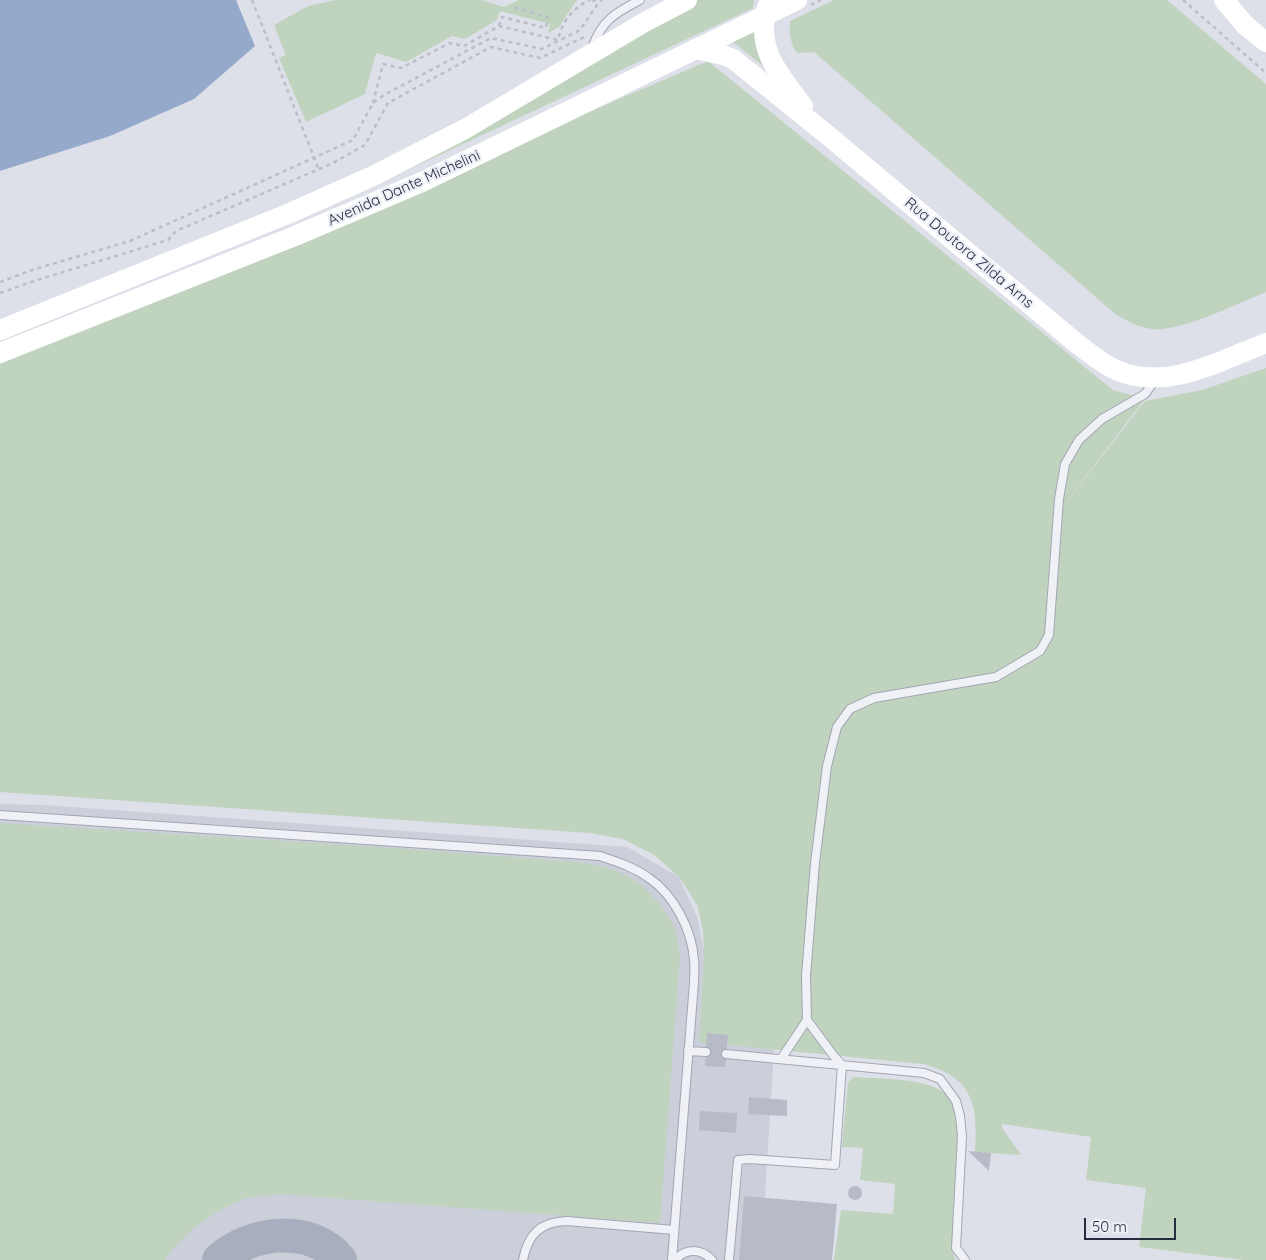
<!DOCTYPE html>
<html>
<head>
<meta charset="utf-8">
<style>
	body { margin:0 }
	#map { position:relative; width:1266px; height:1260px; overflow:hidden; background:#dde0e8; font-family:Quicksand,sans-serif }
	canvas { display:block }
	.scale { position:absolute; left:1084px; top:1218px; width:92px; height:22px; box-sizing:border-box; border:2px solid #252c40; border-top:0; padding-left:6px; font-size:15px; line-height:18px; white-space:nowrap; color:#252c40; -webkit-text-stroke:4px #edeff6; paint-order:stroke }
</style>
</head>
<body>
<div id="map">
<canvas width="1266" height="1260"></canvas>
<div class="scale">50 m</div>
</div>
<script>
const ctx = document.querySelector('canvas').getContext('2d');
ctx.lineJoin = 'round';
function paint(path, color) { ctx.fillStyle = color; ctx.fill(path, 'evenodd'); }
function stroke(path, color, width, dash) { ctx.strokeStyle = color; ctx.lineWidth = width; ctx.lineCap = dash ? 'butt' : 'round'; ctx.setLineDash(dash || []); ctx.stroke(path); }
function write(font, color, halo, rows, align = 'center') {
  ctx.font = font + ' Quicksand,sans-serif'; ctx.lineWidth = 4.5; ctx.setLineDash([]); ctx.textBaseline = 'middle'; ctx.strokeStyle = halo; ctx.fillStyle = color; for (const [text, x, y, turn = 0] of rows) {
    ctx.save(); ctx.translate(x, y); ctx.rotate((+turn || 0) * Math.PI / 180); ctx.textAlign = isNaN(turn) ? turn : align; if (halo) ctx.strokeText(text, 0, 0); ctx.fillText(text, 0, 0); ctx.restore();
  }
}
paint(new Path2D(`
	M0,804l44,1 583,42 52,30 18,40 8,38 70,77 -14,228h-761z`), '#cbcfda');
paint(new Path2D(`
	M336,0h145l23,7 15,-7h59l-2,1 -17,26 -11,6 2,-9 -50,-13 -3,9 -32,19 -13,-3 -46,26 -30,-9 -11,41 -59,28 -27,-64 7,-3 -12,-30 34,-19z
	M696,0h58l-1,8 -360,169 -71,31z
	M834,0h333l99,84v208c-27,11 -86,40 -113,37 -14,-1 -26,-8 -39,-16l-300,-261 -17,1c-7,-11 -8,-19 -7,-32z
	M757,28l10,41 -34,-27z
	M708,61l405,329 32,9 -104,136 104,-134 57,-11 64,-22v892h-23l-104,-13 7,-59 -60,-8 5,-43 -89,-13v4l19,27 -46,-3c3,-47 -1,-74 -52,-88l-196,-19 1,-10 -21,8 -8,-1 5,-85 -1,-25 -5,-25 -18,-29 -26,-23 -31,-16 -34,-6 -589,-41v-428z
	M0,823l380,24 198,15c39,5 65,17 87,50 3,5 6,9 8,13 5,9 5,21 7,31l-20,267 -381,-29c-11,2 -24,1 -35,5 -31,12 -60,33 -79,61h-165z
	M853,1077c26,2 77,0 95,19 8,8 10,18 12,29l-8,121 3,14h-121l7,-50 52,4 2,-30 -35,-4 3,-32 -21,-1 6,-65z`), '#c0d3be');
paint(new Path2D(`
	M0,0h236l19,46 -61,53 -84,37 -110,35z`), '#95a9cb');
stroke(new Path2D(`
	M219,1260c31,-29 92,-36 121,0`), '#a9aebe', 34);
paint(new Path2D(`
	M707,1033l21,2 -3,32 -20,-1z
	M749,1097l38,3v16l-39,-2z
	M700,1111l37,2 -1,20 -37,-3z
	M968,1151l23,2 -2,18z
	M848 1193a7 7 0 1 1 14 0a7 7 0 1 1-14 0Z
	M744,1196l93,8 -5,56h-93z`), '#b7bbc8');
const lane = new Path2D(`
	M592,48c10,-28 23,-35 48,-48
	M0,815l600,41c17,6 34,11 49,22 25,17 43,52 45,82 1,8 0,16 0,23l-22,277
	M688,1051l18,1
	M726,1054l198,19 16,6 16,22 4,15 2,20 -6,112 9,12
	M781,1059l26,-39
	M523,1260c5,-26 17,-38 44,-39l107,9
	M675,1260c11,-12 26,-12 37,0
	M729,1260l9,-100 12,-1 85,6 7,-100 -9,-10 -26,-35 -1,-44 9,-113 12,-97 10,-39 13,-18 24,-11 122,-21 44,-26 9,-16 10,-136 6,-35 14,-24 23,-21 43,-25 10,-14`);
stroke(lane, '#a2a6b2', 10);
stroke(new Path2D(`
	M252,0l67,170
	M592,0l7,2
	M1183,0l83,73
	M811,5l10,-5
	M499,26l3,-9 44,11 2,-10 -37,-12
	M373,103l10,-39 18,4 49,-25 14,3 35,-20 59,14c4,-19 15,-32 32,-40
	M0,282l35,-13 95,-28 223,-101 20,-37 11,-8 107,-57 51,11 38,-19 19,-28 3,-2
	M0,293l34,-12 134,-41 8,-9 157,-68 32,-18 23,-42 103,-56 49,11 44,-21 2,-3`), '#bbbec7', 2.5, [4, 4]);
stroke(lane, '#f0f1f6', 8);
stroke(new Path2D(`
	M1224,0l21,25 21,17
	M767,7c-12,42 12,67 36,99
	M695,49l28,6 10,4 92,74 250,209c13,10 26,21 41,28 51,22 103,-9 150,-27
	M0,330l290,-117 83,-37 92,-47 178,-106 44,-23
	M0,353l295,-117 127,-54 375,-182`), '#fff', 20);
write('15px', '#252c40', '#edeff6', [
	["Avenida Dante Michelini",404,188,-24],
	["Rua Doutora Zilda Arns",969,253,40]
]);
</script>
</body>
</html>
